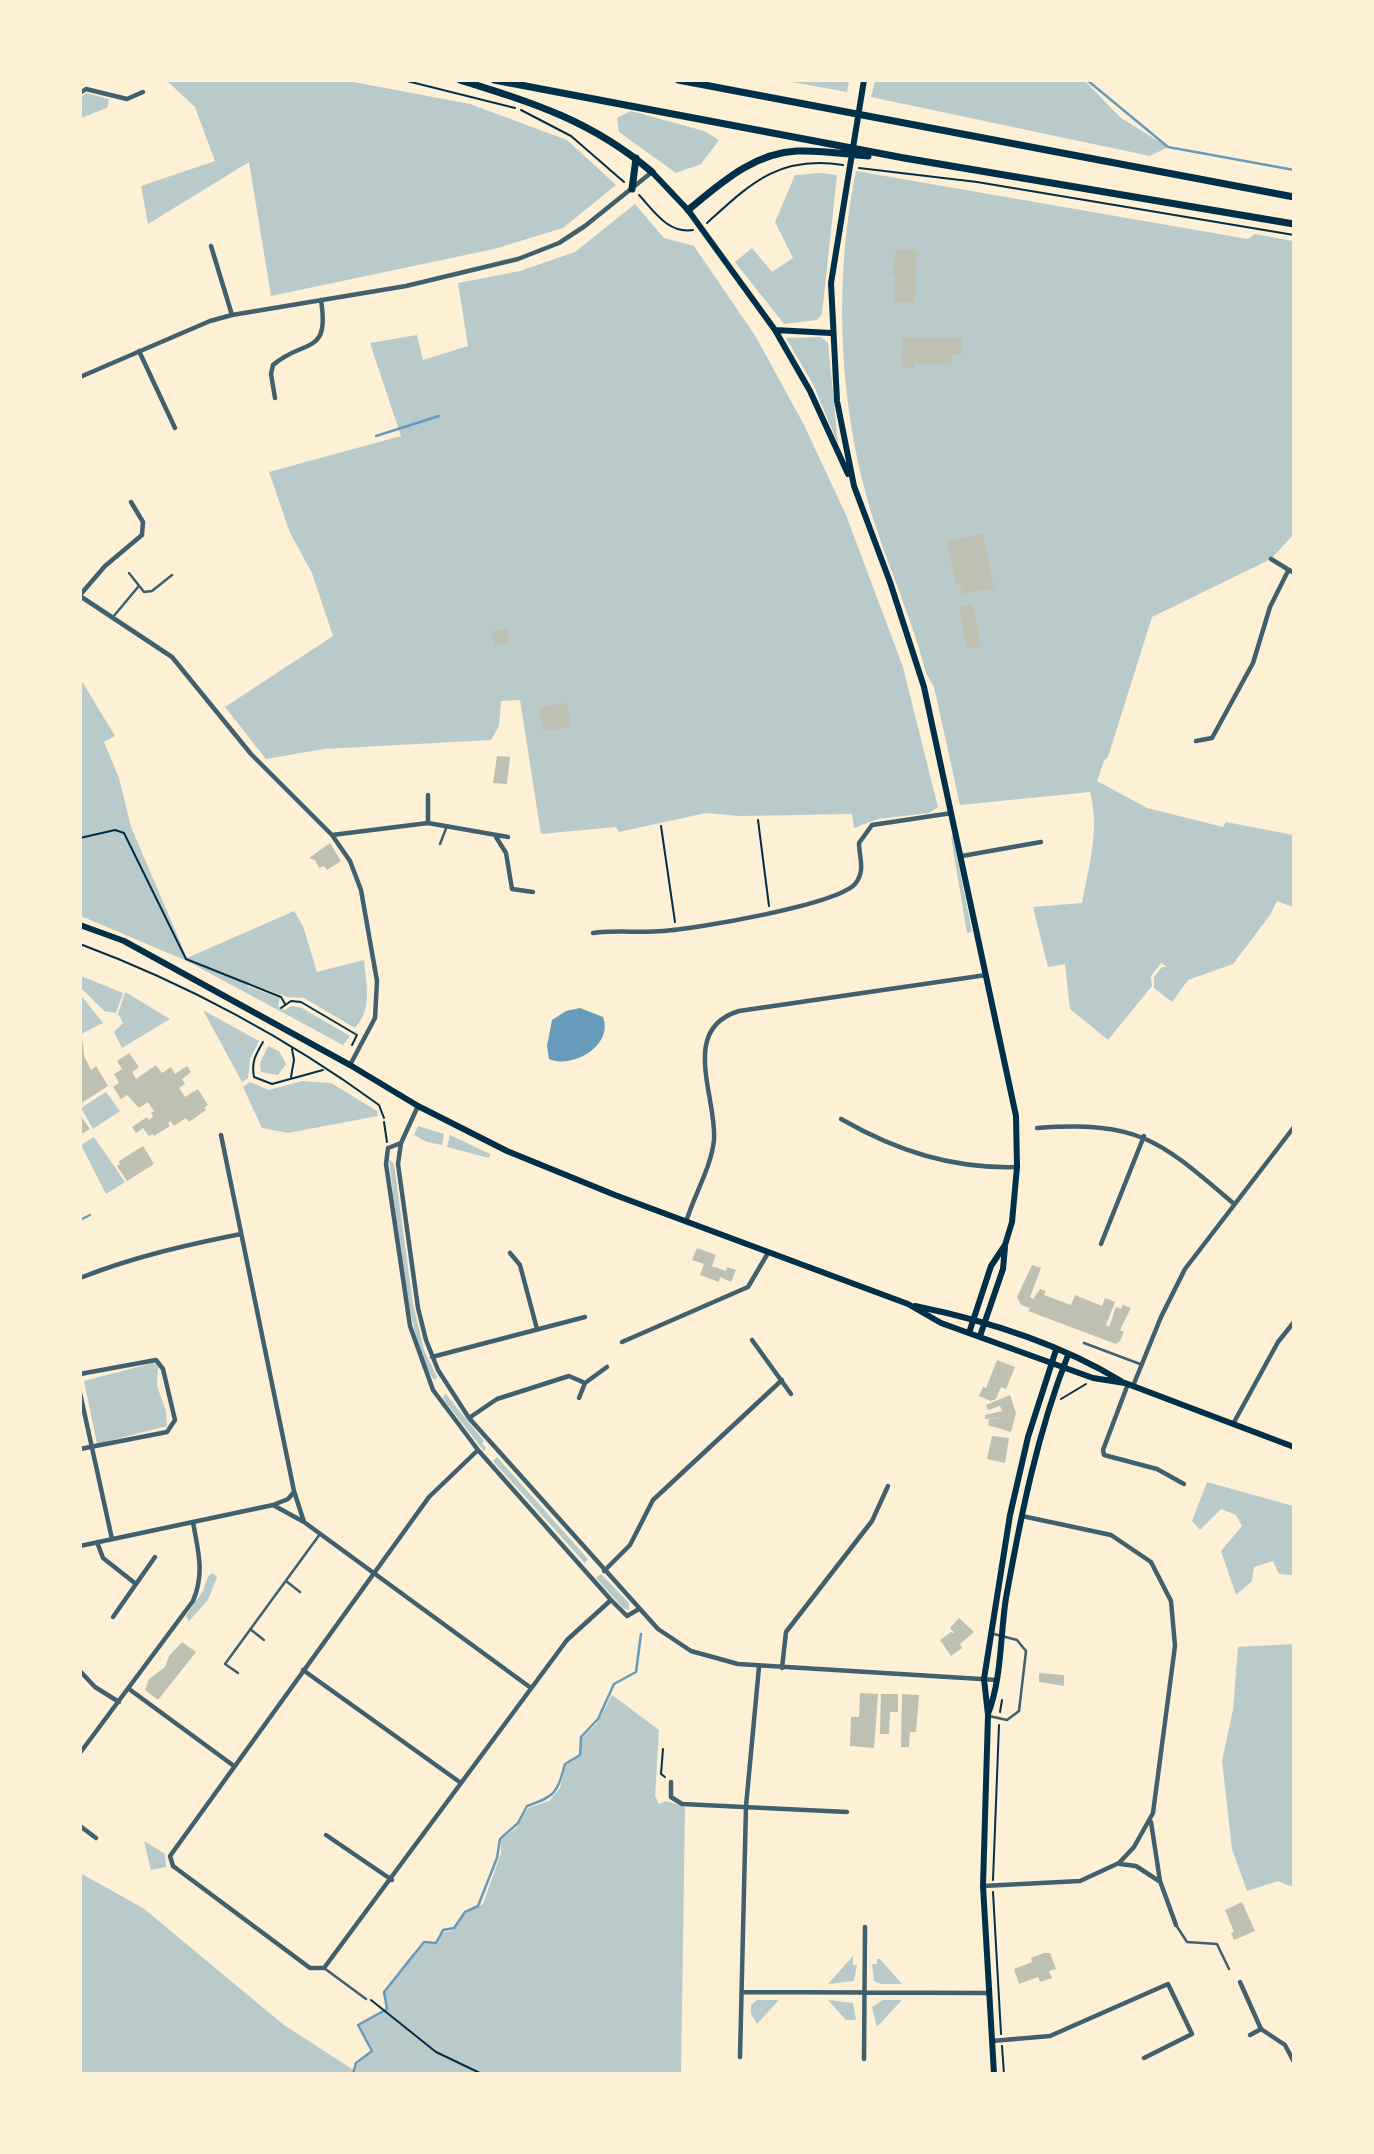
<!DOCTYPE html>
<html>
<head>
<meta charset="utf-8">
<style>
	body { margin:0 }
	#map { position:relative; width:1374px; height:2154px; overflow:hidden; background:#fdf0d5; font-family:Montserrat,sans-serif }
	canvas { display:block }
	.frame { position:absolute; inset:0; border:82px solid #fdf0d5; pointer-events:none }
</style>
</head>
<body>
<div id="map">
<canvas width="1374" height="2154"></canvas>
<div class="frame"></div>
</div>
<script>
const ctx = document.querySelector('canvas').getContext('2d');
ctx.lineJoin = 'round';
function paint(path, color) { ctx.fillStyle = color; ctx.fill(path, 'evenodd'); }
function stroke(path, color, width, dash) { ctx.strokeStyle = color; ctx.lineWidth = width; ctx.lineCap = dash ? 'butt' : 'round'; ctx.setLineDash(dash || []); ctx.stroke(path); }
paint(new Path2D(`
	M166,80l182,1 122,23 97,36 49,45 -53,43 -69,21 -223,47 -22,-134 -101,62 -7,-38 74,-25 -20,-54z
	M786,81l63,-1v1l-2,11z
	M875,81h210l36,37 47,29 -18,9 -279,-59z
	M86,93l23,6 -2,9 -26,10v-20z
	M631,111l73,20 15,9 -18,24 -25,9 -57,-41 -2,-14z
	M856,171l392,68 7,-5 38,7v294l-22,24 -119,58 -44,140 -4,4 -7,20 50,27 76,19 3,-5 67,13v72l-16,-6 -7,14 -37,49 -45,16 -16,22 -18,-14v-11l8,-10h5l-6,-4 -10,13 1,10 -44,54 -38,-31 -5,-45 -17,3 -15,-60 49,-4c7,-38 18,-73 8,-111l-130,13 -26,-118 -8,-14c-16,-63 -46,-123 -62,-186 -26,-101 -29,-214 -8,-316z
	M821,173l16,2 -15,139 -5,6 -33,4 -49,-62 17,-14 20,24 21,-14 -18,-36 20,-47z
	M635,204l29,34 30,8 62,91 48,88 42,90 57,152 35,140 -9,6 -51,6 -24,9 -2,-14 -112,2 -34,-3 -87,19 -3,-5 -75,7 -21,-134 -19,1 -2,25 -8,14 -167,9 -58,10 -41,-52 108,-71 -21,-63 -22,-40 -21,-61 132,-36 -31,-93 47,-8 6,25 45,-14 -10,-63 62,-12 55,-19z
	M821,337l7,6 10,101 -24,-58 -28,-48z
	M80,678l35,58 -11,6 15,36 12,49 56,131 107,-47 9,15 14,46 47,-12c2,24 9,49 -9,68l-51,-30 -17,-1 -38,-14 -2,3 33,12 -2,8 6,4 8,-4 10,2 48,28 -7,9 -156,-84 -106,-45z
	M953,836l19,96 -5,1 -16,-96z
	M81,976l42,17 -7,20 -12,-2 -23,-23z
	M125,992l45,27 -48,29 -8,-16 9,-9 -5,-9z
	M80,994l23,29 -22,11h-1z
	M203,1010l56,31 -9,18 -2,19 -6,4z
	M268,1046l11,5 7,13 -8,11 -17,-3 -1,-9z
	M302,1081l29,2 46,28 1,5 -90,17 -26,-5 -19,-41 7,-5 19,8z
	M106,1092l14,19 -27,18 -12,-21z
	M418,1126l26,8 -2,11 -15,-3 -13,-7z
	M450,1135l40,19 -1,4 -42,-11z
	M94,1137l31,45 -19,12 -25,-49z
	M389,1159l5,5 19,140 11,46 13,27 -2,3c-26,-22 -41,-181 -46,-221z
	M153,1363l5,3 -1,20 9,25 1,15 -70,18 -13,-63z
	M445,1393l39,48 -2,2 4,5 -2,3 -41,-52z
	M497,1457l91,102 -3,4 7,8 -99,-110z
	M1207,1482l86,24v69l-14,-1 -6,-13 -19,6 -2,14 -16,14 -15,-44 21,-25 -6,-11 -15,-6 -21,21 -8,-9z
	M213,1573l4,4 -9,23 -19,21 -3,-5 17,-25 5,-15z
	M601,1574l28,29v7l-6,-2 -27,-30z
	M1293,1644v243l-15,-6 -31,10 -15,-42 -10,-88 11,-51 5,-63z
	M612,1695l47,35 -4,66 4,8 7,-3 19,6 -4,266h-600l-1,-200 63,35 141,117 68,44 20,-18 -14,-26 29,-16 -3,-17c10,-10 30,-46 41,-48 4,-1 8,0 12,-1l4,-10 12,-3 11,-16 19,-10 18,-51v-13l16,-13 11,-19 21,-7 11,-13 6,-23 15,-10v-16l16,-16z
	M144,1841l21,13 1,13 -15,3z
	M853,1956v9h4l-3,16 -26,3z
	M877,1959h3l22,25h-21l-7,-3 -2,-17h5z
	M757,2000h22l-22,24 -6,-10v-9z
	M828,2000l25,3 3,17h-10z
	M883,2000h19l-25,27 -5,-20z`), '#b9caca');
paint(new Path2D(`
	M580,1008l23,9c11,30 -33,52 -54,42l-2,-13 5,-26 14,-9z`), '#669bbc');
stroke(new Path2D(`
	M1087,80l81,67 126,23
	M376,436l63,-20
	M80,1220l10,-5
	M353,2074l3,-11 16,-12 -14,-26 29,-16 -3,-17 40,-50 12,1 7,-13 11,-2 11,-16 13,-6 19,-48 3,-19 18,-16 9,-17c29,-10 30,-13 38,-42l15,-9 1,-18 17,-18 16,-35 22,-12 5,-38`), '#669bbc', 2.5);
paint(new Path2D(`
	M896,249l21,1 -2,53 -21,-1 1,-27h-3z
	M902,337l59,1v17h-9l-1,10 -37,-1v4l-13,-1z
	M983,534l11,54 -32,6 -2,-10 -4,1 -9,-44z
	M973,604l8,42 -14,3 -8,-43z
	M508,629l1,14 -15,3 -2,-15z
	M567,703l4,24 -28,4 -4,-24z
	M497,756l13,1 -3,27 -14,-1z
	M330,843l11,18 -14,9 -3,-4 -5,2 -4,-8 -6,-2z
	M83,1041l1,15 7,14 5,-4 12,20 -28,18v-62z
	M129,1053l10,14 -7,5 4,7 20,-14 6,8 9,-6 4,7 12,-8 4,6 -9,7 3,5 -6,4 6,9 13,-8 10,16 -4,3 2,2 -17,12 -3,-4 -12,8 -4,-5 -2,2 2,3 -16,10 -1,-2 -4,2 -6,-8 -7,5 -4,-6 15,-10 2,3 4,-3 -2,-4 3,-2 -6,-9 -9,6 -12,-13 -6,4 -8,-12 6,-4 -5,-9 8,-5 -5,-8z
	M80,1115l10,14 -10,6z
	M143,1146l11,18 -27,17 -10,-15 3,-2 -1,-3z
	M697,1248l19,7 -4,11 14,5 1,-4 9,3 -5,12 -11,-5 -1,5 -19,-7 4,-11 -12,-4z
	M1032,1265l9,3 -11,29 3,2 7,-10 6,2 -2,4 27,10 4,-10 27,11 3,-8 10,4 -9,23 3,2 7,-20 5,2 2,-4 8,3 -11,22 4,2 -4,9 -4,3 -88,-33 2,-3 -9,-3 -4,-8z
	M997,1360l18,7 -9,22 -5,-2 -5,12 -5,2 -12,-5 4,-9 3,1z
	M1010,1395l6,18 -5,19 -23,-7 1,-6 13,-1 -17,1v-4l17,-4 -2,-5 -12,4 -2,-5z
	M992,1436l17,2 -4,25 -18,-4z
	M959,1618l15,14 -14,12 2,4 -11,8 -11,-16 11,-8 4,2 -5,-6z
	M182,1642l14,10 -38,48 -13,-10 4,-11 16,-12 4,-11z
	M1039,1673l25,2v11l-25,-4z
	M860,1693l18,1 -4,54 -24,-2 1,-29h8z
	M881,1694h17v18h-8l-1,22h-9z
	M902,1694l17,1 -3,37h-6l-1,15h-8z
	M1242,1902l13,29 -21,9 -3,-7 3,-1 -9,-22z
	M1044,1953h6l6,16 -7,2 3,7 -12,4 -2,-5 -19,7 -5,-15 18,-7 -1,-4z`), '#bec0b2');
stroke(new Path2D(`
	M403,80l112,28
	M521,110l50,26 53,46
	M859,168l118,14 317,53
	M639,195c15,16 29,39 54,35
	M707,223c44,-40 72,-68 136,-58
	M758,820l11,86
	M661,826l14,96
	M80,838l35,-8 9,3 62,126 95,38 4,7
	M80,944c105,39 209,95 299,161l5,13
	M281,1008l10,-7 10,1 56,33 -5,10
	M263,1042c-7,12 -12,20 -9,35l18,7 51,-14
	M291,1077l3,-17 -2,-11
	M384,1122l3,20
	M1061,1399l25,-15
	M1000,1712l2,-12
	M663,1749l-2,25 4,3
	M993,1880l6,-155
	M993,1892l8,142
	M371,2000l65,52 46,22
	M1002,2046l2,28`), '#003049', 2);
stroke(new Path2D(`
	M129,573l15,19 8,-1 20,-16
	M113,617l25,-30
	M440,844l7,-18
	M1084,1343l56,21
	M286,1581l14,11
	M250,1629l14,11
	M238,1673l-13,-9 95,-130
	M989,1716l18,4 12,-9 7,-60 -9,-11 -23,-6
	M1176,1925l11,17 30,2 12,25
	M324,1968l42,31`), '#3f606c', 2.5);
stroke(new Path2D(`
	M80,93l6,-4 41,10 16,-7
	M211,246l21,69
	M139,351l36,77
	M80,377l130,-56 22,-6 174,-29 112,-27 41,-16 26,-17 67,-54
	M275,398l-4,-24 2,-9c31,-27 57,-8 48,-65
	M1271,559l23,14
	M80,595l25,-29 37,-31 1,-13 -12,-20
	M80,596l92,61 79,97 81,81 18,26 11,29 16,91 -2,37 -25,47
	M1196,741l16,-3 41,-75 17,-56 18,-36
	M428,795v28
	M332,835l96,-12 80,14
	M496,837l10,16 6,36 21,3
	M962,856l79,-14
	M593,933c23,-3 46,0 70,-2 32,-2 173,-26 192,-47 11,-13 4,-27 4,-41l13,-18 80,-12
	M418,1106l-17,37 -3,21 20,144 8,32 12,30 31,48 189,211 33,22 47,13 259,16
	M841,1119c56,32 111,50 176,48
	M1037,1128c102,-7 121,11 196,75
	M221,1135l73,356 10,31 227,166
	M401,1143l-13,5 -2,16 24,162 23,64 45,60 133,150 16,16 12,-7
	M686,1222c8,-27 25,-54 28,-82 3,-43 -35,-111 25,-129l247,-36
	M1101,1244l43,-108
	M510,1253l10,12 17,64
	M80,1278c53,-21 106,-33 161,-44
	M752,1340l39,54
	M622,1342l126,-55 20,-34
	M432,1357l153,-40
	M80,1374l76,-14 7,9 12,51 -8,12 -87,17
	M1128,1384l-25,66 1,5 53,14 27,15
	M1133,1386l28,-69 24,-48 109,-142
	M80,1393l32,146
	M579,1398l6,-15 22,-16
	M469,1418l28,-19 72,-23 16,7
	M1233,1424l45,-82 16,-20
	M478,1450l-49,47 -259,359 3,10 137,102h14l243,-328 44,-40
	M273,1505l15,-6 6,-7
	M97,1542l6,16 33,26 -23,33
	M80,1546l193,-41 31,17
	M604,1571l26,-26 23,-45 129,-120
	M136,1584l19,-27
	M782,1668l4,-36 86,-111 16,-35
	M303,1670l158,113
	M80,1671l15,16 24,15
	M129,1689l105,77
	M80,1753l113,-152c12,-28 5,-50 0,-79
	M671,1782v15l11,7 165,8
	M1151,1822l9,59 16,44
	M80,1826l16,12
	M326,1835l66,45
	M1120,1864l16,2 23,15
	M983,1886l97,-5 39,-18 15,-16 19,-34 22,-167 -4,-45 -20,-39 -40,-27 -89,-19
	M1240,1982l21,47 24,16 9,17
	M742,1992l245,1
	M1250,2035l11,-6
	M992,2041l58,-5 118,-52 24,50 -48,24
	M740,2057l6,-251 13,-139
	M864,2059l1,-132`), '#3f606c', 4.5);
stroke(new Path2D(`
	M864,80l-33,203 6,118 17,85 36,96 34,105 92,429 1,51 -5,55 -7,23 -14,21 -22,67
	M652,172l36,38 87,120 35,61 38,83
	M775,330l56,3
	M80,925l44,16 226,124 68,41 89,45 108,44 293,109 33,19 152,55 32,5 169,64
	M915,1306c69,14 145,38 206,75
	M980,1336l23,-67 2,-22
	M988,1714c14,-36 12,-78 18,-116 15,-83 31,-164 62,-243
	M994,2074l-11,-188 5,-171 -4,-36 26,-164 18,-78 28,-87`), '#003049', 6);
stroke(new Path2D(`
	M460,80c74,23 132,41 192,92
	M494,80l410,78 390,66
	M678,80l616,117
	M632,189l4,-31
	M688,210c32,-26 65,-57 109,-59 23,-1 48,3 71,5`), '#003049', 7);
</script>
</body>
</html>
